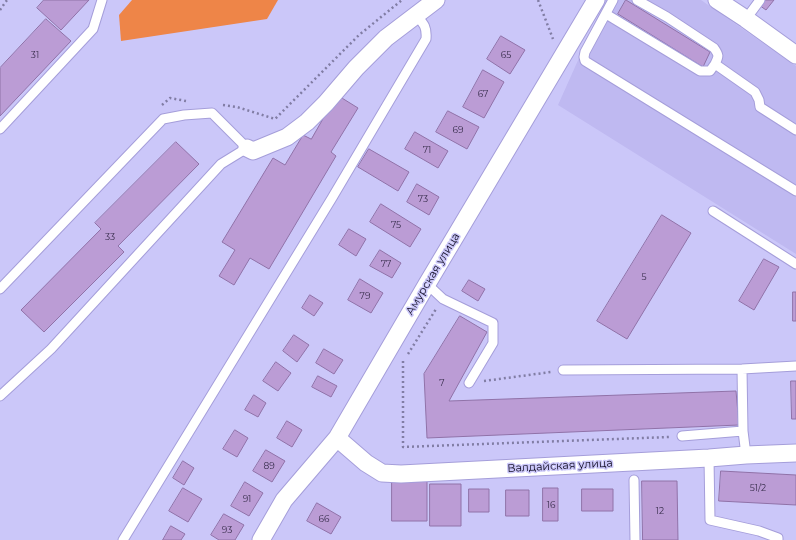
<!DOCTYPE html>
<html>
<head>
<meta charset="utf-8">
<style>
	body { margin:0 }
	canvas { display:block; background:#cbc7f9 }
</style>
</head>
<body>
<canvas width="796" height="540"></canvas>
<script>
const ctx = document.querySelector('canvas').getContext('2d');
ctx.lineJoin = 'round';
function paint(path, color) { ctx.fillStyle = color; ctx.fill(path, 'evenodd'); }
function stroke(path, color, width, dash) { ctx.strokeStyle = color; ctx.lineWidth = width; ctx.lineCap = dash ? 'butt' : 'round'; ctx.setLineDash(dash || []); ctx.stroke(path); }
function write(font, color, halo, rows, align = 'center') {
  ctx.font = font + ' Montserrat,sans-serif'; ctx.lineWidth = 3; ctx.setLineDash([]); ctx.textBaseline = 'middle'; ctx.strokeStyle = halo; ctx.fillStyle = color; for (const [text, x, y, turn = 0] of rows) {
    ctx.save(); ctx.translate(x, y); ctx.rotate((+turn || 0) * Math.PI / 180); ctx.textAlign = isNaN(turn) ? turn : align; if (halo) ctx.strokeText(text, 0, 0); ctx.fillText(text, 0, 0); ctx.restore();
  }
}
paint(new Path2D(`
	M605,0h96l95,66v188l-238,-149z`), '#bfb9f1');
paint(new Path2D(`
	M132,0h146l-11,19 -146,22 -2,-26z`), '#ee8548');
const building = new Path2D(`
	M44,0h45l-28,30 -24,-22z
	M626,0l84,52 -7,15 -85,-53z
	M763,0h11l-8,10 -7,-5z
	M46,19l25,22 -71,75v-48z
	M501,36l24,14 -15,24 -23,-15z
	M483,70l21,12 -20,36 -21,-11z
	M337,95l21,13 -27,44 5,4 -67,113 -19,-11 -16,27 -15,-9 16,-26 -13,-8 51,-84 12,7 18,-30 8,4z
	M448,111l31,16 -12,22 -31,-17z
	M415,132l33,19 -10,17 -33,-19z
	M176,142l23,22 -81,82 6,6 -80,80 -23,-22 80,-81 -6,-6z
	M369,149l40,23 -11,19 -40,-24z
	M417,184l22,13 -10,18 -22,-13z
	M381,204l40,25 -11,18 -40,-25z
	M662,215l29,18 -64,106 -30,-18z
	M349,229l17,10 -10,17 -17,-11z
	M380,250l21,13 -9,15 -22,-12z
	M764,259l15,8 -25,43 -15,-9z
	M360,279l23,14 -12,20 -23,-13z
	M469,280l16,9 -7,12 -16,-10z
	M793,292h3v29h-3z
	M310,295l13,8 -9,13 -12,-8z
	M460,316l27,16 -38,69 287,-10 3,34 -312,13 -3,-64z
	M294,335l15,10 -12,17 -14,-11z
	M324,349l19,11 -9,14 -18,-11z
	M276,362l15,11 -13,18 -15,-10z
	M318,376l19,10 -6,11 -19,-10z
	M791,381h5v38h-4z
	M254,395l12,8 -8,14 -13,-7z
	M287,421l15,9 -10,17 -15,-9z
	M235,430l13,8 -11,19 -14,-8z
	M266,450l19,11 -13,21 -19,-11z
	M183,461l11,7 -10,17 -11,-7z
	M721,471l75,4v30l-77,-4z
	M392,481h35v40h-35z
	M642,481h35l1,59h-35z
	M245,482l18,11 -14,23 -18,-10z
	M430,484h31v42h-31z
	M183,488l19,11 -14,23 -19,-11z
	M543,488h15v33h-15z
	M469,489h20v23h-20z
	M582,489h31v22h-31z
	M506,490h23v26h-23z
	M317,503l24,14 -10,17 -24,-13z
	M224,514l20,11 -9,15h-16l-8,-5z
	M171,526l14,8 -4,6h-18z`);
paint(building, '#bb9cd5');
stroke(building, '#9072a8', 1);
const service = new Path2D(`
	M613,0l-28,52 -1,5 1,4 211,130
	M637,0l30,17 47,31c5,7 5,8 1,16l40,28 4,8 1,7 36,23
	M606,14l94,57h10l5,-7
	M746,19l14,-19
	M0,129l93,-100 9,-29
	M713,211l83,53
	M427,284l16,15 50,24v20l-24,40
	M0,289l163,-170 21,-4 28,-2 35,35 -26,16 -170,185 -51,47
	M742,369l1,62 3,24
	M563,370l179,-1 54,-3
	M682,436l61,-5
	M709,458l1,62 49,11 19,7v2
	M634,480l1,60
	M123,540l209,-342 94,-159c1,-12 -2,-15 -10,-24`);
const minor = new Path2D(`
	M717,0l29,19 50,36
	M247,148l6,3 34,-14 20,-15 19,-19 30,-35 30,-30 50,-38
	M337,438l29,25 16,10 19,1 308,-16 37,-3 50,-2
	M261,540l23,-40 53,-62 90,-154 169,-284`);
stroke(service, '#a59eda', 11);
stroke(minor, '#a59eda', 19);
stroke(new Path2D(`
	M538,0l15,39
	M0,10l7,-10
	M162,105l8,-7 16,3
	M223,105l14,2 38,12 84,-84 43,-35
	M408,354l28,-45
	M403,361v86l267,-10
	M484,381l67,-9`), '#817da4', 2.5, [2, 3]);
stroke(service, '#fff', 9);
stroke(minor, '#fff', 17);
write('9px', '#392e4d', null, [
	["31",35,55],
	["65",506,55],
	["67",483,94],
	["69",458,130],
	["71",427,150],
	["73",423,199],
	["75",396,225],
	["33",110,237],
	["77",386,264],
	["5",644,277],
	["79",365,296],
	["7",442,383],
	["89",269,466],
	["51/2",758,488],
	["91",247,499],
	["16",551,505],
	["12",660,511],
	["66",324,519],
	["93",227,530]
]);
write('11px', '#0e0a20', '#cbc7f9', [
	["Амурская улица",433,274,-59],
	["Валдайская улица",560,466,-3]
]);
</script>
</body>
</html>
